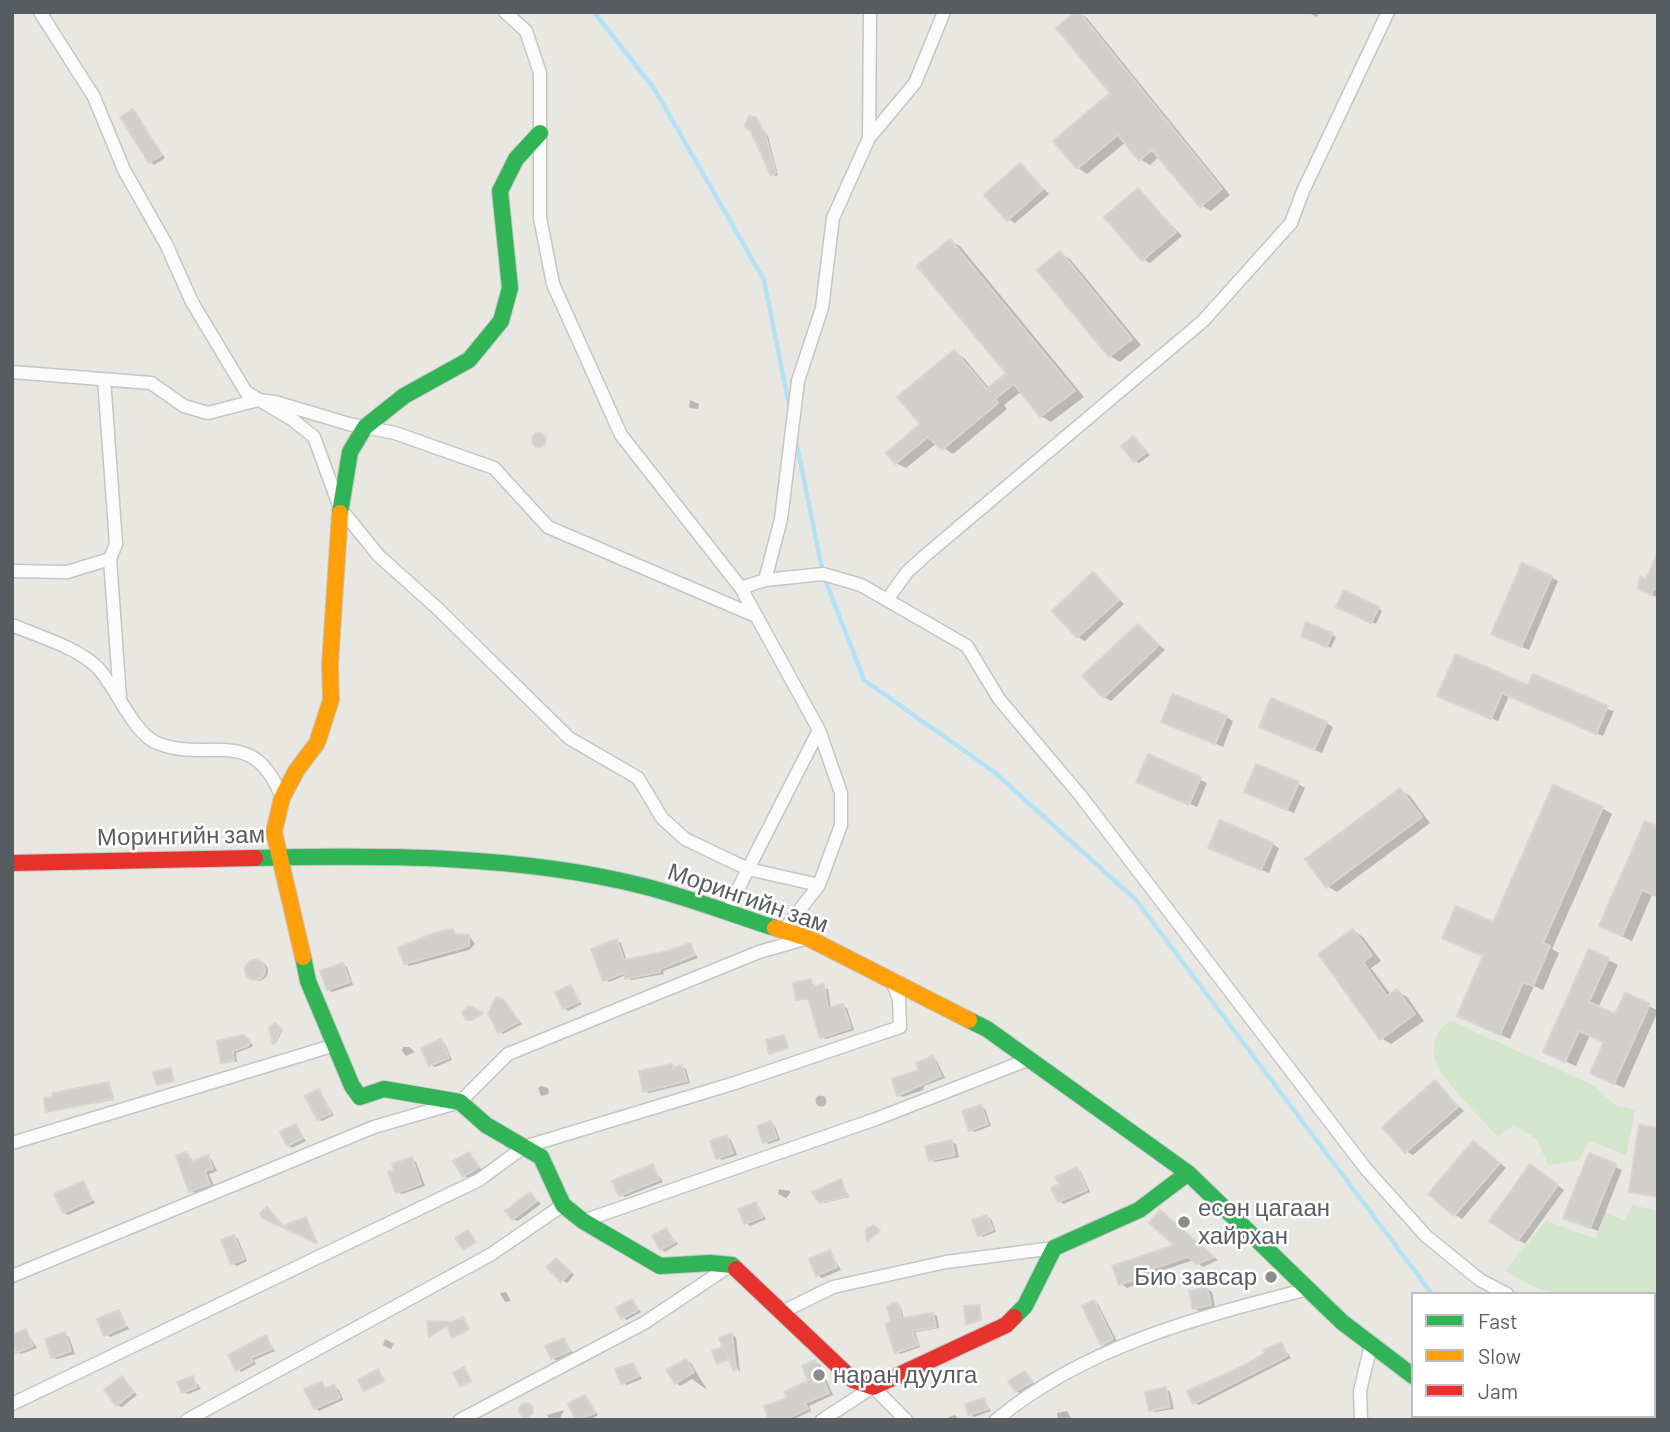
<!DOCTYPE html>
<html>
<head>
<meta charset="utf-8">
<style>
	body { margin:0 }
	#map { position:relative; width:1670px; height:1432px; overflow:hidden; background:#e8e7e2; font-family:Barlow,sans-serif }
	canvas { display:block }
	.frame { position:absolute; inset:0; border:14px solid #585d61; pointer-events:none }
	.legend { position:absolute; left:1411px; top:1292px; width:245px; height:126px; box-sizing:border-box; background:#fff; border:2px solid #bcbec0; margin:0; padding:9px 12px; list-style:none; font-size:21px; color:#585d61 }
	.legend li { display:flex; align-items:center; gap:14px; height:35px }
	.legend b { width:35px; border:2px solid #bcbec0 }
</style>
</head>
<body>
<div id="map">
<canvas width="1670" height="1432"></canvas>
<div class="frame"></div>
<ul class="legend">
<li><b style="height:9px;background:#30b455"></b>Fast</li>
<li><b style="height:9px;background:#ff9f0a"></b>Slow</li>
<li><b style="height:9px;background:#e5322d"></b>Jam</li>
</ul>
</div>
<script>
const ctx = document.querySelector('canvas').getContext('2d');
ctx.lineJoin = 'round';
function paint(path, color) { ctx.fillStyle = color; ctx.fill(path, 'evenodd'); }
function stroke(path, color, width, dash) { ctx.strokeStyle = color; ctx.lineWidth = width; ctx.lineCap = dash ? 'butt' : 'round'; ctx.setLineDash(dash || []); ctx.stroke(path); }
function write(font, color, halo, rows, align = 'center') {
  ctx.font = font + ' Barlow,sans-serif'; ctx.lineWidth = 5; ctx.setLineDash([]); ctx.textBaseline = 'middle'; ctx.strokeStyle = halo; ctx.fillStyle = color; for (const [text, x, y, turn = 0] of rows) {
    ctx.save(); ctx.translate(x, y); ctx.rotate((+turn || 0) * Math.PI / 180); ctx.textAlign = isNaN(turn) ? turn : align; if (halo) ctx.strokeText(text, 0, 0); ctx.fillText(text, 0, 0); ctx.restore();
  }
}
paint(new Path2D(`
	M1451,1021l142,64 23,21 19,4 -9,45 -36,-14 -12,20 -30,4 -11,-26 -23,-14 -16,12c-14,-16 -52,-53 -60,-70 -9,-17 -3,-39 13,-46z
	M1632,1205l26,6v108l-4,-1v-24c-49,0 -108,10 -148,-24l40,-49 50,18 9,-27 20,9z`), '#d1e6cb');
paint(new Path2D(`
	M1078,12l9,6 143,177 -19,16 -10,-6 -41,-49 -10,9 -10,-6 -14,-17 -39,32 -9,-6 35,-75z
	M1307,12h12l-2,5z
	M133,111l32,47 -11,7 -4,-3z
	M757,121l11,15 10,39 -3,1 -28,-52z
	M1021,165l28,29 -34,29 -7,-4z
	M1138,190l44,46 -32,27 -7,-4z
	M950,241l10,5 124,151 -33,25 -10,-6 -19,-25 -18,14 3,4 -54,45 -16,-11 -31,25 -10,-5 27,-38 31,-73 10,6 26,31 19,-15z
	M1060,253l10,6 71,86 -21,17 -10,-6 -71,-86z
	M690,400l9,4 -1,5 -9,-1z
	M534.5 441a5.5 5.5 0 1 1 11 0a5.5 5.5 0 1 1-11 0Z
	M1134,438l16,17 -11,8 -4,-2z
	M1658,572v26l-8,-4 -4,-13z
	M1094,575l30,29 -39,37 -7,-4z
	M1551,577l7,4 -29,69 -29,-12z
	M1342,608h36l4,3 -6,13z
	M1307,624l29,13 -5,11 -24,-11z
	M1138,626l27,24 -54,51 -7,-4z
	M1529,687l85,24 -11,25 -94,-40 -11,25 -51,-22z
	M1226,717l7,4 -10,26 -52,-22z
	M1326,723l7,4 -11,26 -54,-23z
	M1149,756l58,27 -10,24 -52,-22z
	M1298,784l7,4 -11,25 -41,-17z
	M1400,790l10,6 20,27 -93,69 -10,-6z
	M1602,808l10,6 -60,135 7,4 -16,37 -9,-4 -24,53 -51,-23 26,-59 -41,-19 50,-14z
	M1658,828v69l-6,-2 -20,46 -31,-15z
	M1272,844l7,4 -10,25 -52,-22z
	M453,931l5,5 13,2 4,6 -6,6 -60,16 -4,-3z
	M1354,931l9,6 18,24 -10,7 20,27 6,-4 10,6 17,24 -33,23 -10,-6z
	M617,941l4,2 6,18 63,-16 8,13 -35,13 1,3 -33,6 -5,-5 -17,7 -4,-3z
	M1608,960l10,5 -20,43 18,9 33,-11 9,5 -34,77 -32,-15 14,-30 -16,-8 -14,31 -21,-9z
	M248 971a10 10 0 1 1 20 0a10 10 0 1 1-20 0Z
	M343,965l4,2 6,18 -21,7 -4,-3z
	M811,981l5,7 12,1 3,20 12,-3 4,2 7,22 -28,9 -4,-2 -11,-37 -13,-1z
	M571,987l11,17 -14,7 -4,-3z
	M506,1003l16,21 -19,10 -3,-2z
	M274,1025l9,6 -8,13 -4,-14z
	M241,1037l12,8 -1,2 -16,6 1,9h-14z
	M441,1041l4,3 7,16 -17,7 -5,-2z
	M403,1047h6l6,5 -9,4 -4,-5z
	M933,1058l4,3 8,17 -21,8 -1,4 -20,7 -4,-2z
	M681,1067l5,2 4,14 -41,10 -4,-2 -4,-18z
	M1435,1083l29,28 -51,44 -7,-4z
	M109,1084l5,16 -66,11z
	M541,1086l7,2 1,6 -8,2 -3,-8z
	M319,1091l15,24 -12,6 -4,-2z
	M815.5 1101a5.5 5.5 0 1 1 11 0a5.5 5.5 0 1 1-11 0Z
	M980,1106l5,3 6,17 -16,6 -5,-2z
	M770,1123l5,3 5,14 -11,4 -4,-2z
	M296,1126l10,15 -14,7 -4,-3z
	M1658,1130v68l-27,-7z
	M727,1137l4,3 6,15 -15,5 -4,-2z
	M952,1142l4,2 3,13 -24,5 -4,-2z
	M1474,1143l32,25 -44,51 -7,-4z
	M187,1154l7,8 14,-5 4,3 5,11 -8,3 5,12 -19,7 -4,-2z
	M469,1154l13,16 -13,8 -4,-2z
	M1590,1156l32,14 -24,61 -26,-10z
	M412,1159l4,3 9,24 -23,8 -5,-2v-21z
	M652,1166l11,16 -38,15 -5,-2z
	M1077,1169l4,3 9,20 -26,12 -5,-3z
	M1537,1171l27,19 -39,54 -7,-4z
	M841,1181l8,16 -25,6 -3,-2z
	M83,1183l12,20 -27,12 -4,-3z
	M779,1189l11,2 1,1 -5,6 -8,-4z
	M530,1194l11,10 -23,17 -5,-2z
	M756,1204l10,15 -16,7 -4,-3z
	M1167,1216l51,44 -15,7 -9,-7 -46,15 2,4 -23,9 -6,-4 56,-38z
	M987,1217l4,2 5,13 -13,5 -4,-3z
	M305,1219l3,2 9,21 -32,-15z
	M666,1230l12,14 -13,8 -4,-3z
	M234,1237l4,2 9,22 -10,5 -5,-3z
	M830,1252l11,18 -19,8 -5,-3z
	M560,1262l14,13 -7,8 -5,-3z
	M1207,1289l5,3 3,15 -16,4 -5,-3z
	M506,1292l5,9 -6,1 -5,-9z
	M632,1301l9,11 -14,8 -5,-3z
	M1094,1302l4,2 19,37 -10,5 -5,-2z
	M898,1305l3,3 3,11 29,-5 4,2 2,12 -24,4 5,15 -20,7 -4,-2 -3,-29z
	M979,1307l3,13 -15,4z
	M119,1312l10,17 -19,8 -4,-3z
	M26,1331l11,17 -16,6 -4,-2 -5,-15z
	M65,1334l4,3 6,17 -18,5 -5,-2z
	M732,1335l4,2 4,35 -9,-13 -12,4 3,-14 5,2 -5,-12z
	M266,1337l9,14 -21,9 2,4 -15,8 -3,-3z
	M385,1339l9,5 -3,5 -8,-4z
	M564,1340l10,14 -17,7 -4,-3z
	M1281,1344l10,14 -92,47 -5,-2z
	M686,1361l5,2 16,27 -15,-11 -12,7 -4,-3z
	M816,1362l4,3 13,30 -24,11 2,5 -19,9h-21l39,-39z
	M633,1364l9,15 -15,6 -5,-3z
	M1025,1373l10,12 -15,8 -4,-2z
	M122,1378l15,17 -15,12 -5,-2z
	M193,1378l8,11 -13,5 -5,-2z
	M322,1383l6,7 6,-3 5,3 4,10 -24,11 -4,-3z
	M1166,1389l4,3 4,17 -19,3 -5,-2z
	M585,1397l13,18 -8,5h-12l-8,-16z
	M984,1400l7,11 -17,6 -4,-3z
	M528,1406l6,7 -6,4 -6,-8z
	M564,1410l-5,10h-9l-3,-5z
	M1067,1411l5,9h-14l-1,-7z
	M955,1415l4,5h-18z`), '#0003');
stroke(new Path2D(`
	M594,12l61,78 109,190 26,130
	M796,440l27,134 41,106 129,91 143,129 296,394`), '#b3e1f6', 4.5);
const building = new Path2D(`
	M1075,12h4l143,177 -22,18 -48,-57 -13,11 -21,-26 -41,34 -24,-28 57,-48 -54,-65z
	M133,109l29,46 -13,8 -29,-46z
	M749,116l7,1 9,16 11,40 -5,2 -20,-43 -6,-6z
	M1020,163l23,26 -36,32 -23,-26z
	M1138,188l38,44 -34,29 -38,-44z
	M950,239l125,152 -35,26 -26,-33 -19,15 3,4 -56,47 -14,-13 -33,27 -9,-11 34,-29 -23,-27 57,-47 33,39 19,-16 -89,-107z
	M1060,251l72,88 -23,18 -72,-87z
	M532 440a7 7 0 1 1 14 0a7 7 0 1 1-14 0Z
	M1133,436l14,16 -13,10 -13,-16z
	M1658,552v38l-4,-2 -3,7 -13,-6 2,-13 6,3z
	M1522,563l30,13 -31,71 -30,-13z
	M1093,572l26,28 -42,38 -25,-27z
	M1344,590l35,17 -8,16 -35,-16z
	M1306,622l26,11 -5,14 -26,-11z
	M1138,624l21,21 -56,53 -21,-22z
	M1456,654l72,31 5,-11 75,32 -12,28 -94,-41 -11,26 -54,-23z
	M1173,694l54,22 -12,28 -54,-22z
	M1271,698l56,24 -13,28 -55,-23z
	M1148,754l53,23 -12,28 -53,-23z
	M1256,764l43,18 -12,28 -43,-18z
	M1553,785l50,22 -60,136 7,3 -17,40 -10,-4 -23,53 -43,-19 26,-60 -41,-18 14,-32 37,16z
	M1400,788l22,29 -96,71 -21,-29z
	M1220,820l53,23 -12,27 -53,-22z
	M1645,821l13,5v71l-16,-7 -20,46 -23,-10z
	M453,929l1,5 15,1v11l-65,18 -6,-16 36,-15z
	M1353,929l19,26 -9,7 24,34 10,-7 18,25 -35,26 -62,-86z
	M617,939l7,21 45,-9 21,-8 5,12 -35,14v3l-35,7 -1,-6 -21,8 -12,-32z
	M1589,949l20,9 -20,44 26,12 10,-21 25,11 -36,80 -24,-11 14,-31 -25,-11 -14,31 -22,-10z
	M245 970a10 10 0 1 1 20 0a10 10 0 1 1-20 0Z
	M343,963l7,19 -23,8 -7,-19z
	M811,979l1,8 12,-3 4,24 15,-4 8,24 -31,10 -12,-40 -12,2 -3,-17z
	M571,985l8,17 -16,7 -8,-17z
	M496,997l8,3 15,22 -21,11 -10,-19z
	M469,1006l14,7 -11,7h-6l-4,-8z
	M275,1023l7,7 -9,14 -4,-16z
	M243,1035l7,6 -2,5 -15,5 1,10 -13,2 -4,-22z
	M784,1035l4,13 -19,6 -3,-14z
	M441,1039l8,19 -20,8 -8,-18z
	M933,1056l8,20 -44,20 -5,-17 27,-9 -3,-7z
	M672,1064l1,4 9,-3 5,16 -44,11 -4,-21z
	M171,1068l3,13 -17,4 -4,-13z
	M1435,1080l23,27 -53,46 -23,-26z
	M109,1082l4,17 -67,13 -2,-14 8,-1 1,-4z
	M319,1089l12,24 -14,7 -12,-24z
	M981,1105l7,19 -19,7 -7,-20z
	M771,1121l6,17 -14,5 -6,-17z
	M296,1124l7,14 -16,8 -7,-14z
	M1639,1125l19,3v69l-29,-5z
	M727,1135l6,18 -17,6 -6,-18z
	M952,1140l3,15 -26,6 -4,-15z
	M1473,1141l27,22 -46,53 -26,-22z
	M187,1152l4,10 17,-7 5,14 -8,2 5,13 -21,8 -13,-36z
	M469,1152l10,15 -16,10 -10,-16z
	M1589,1153l27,11 -26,64 -27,-10z
	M412,1157l9,27 -25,9 -8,-21 6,-2 -2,-6z
	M653,1164l6,16 -40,16 -7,-15z
	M1530,1164l28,21 -40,56 -29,-20z
	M1077,1167l10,23 -29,12 -7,-14 8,-4 -3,-7z
	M841,1179l6,17 -28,7 -7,-11z
	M83,1181l9,19 -29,13 -9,-19z
	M530,1192l7,9 -25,19 -7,-9z
	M756,1202l7,15 -19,7 -6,-15z
	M267,1207l16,19 23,-9 10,26 -54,-25 -2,-5z
	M1160,1210l54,47 -18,7 -8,-7 -45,15 2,4 -26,9 -7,-19 62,-21 -25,-22z
	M987,1215l6,15 -15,6 -6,-16z
	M873,1225l7,5 -13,12 -1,-12z
	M666,1228l9,14 -15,8 -8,-14z
	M468,1230l8,12 -13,8 -8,-12z
	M234,1235l10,24 -13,5 -10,-24z
	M830,1250l7,17 -21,9 -7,-17z
	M556,1258l15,14 -10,10 -15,-15z
	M1207,1287l4,18 -18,4 -4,-18z
	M632,1299l6,11 -17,9 -5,-11z
	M1094,1300l19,39 -12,6 -19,-39z
	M894,1302l5,3 2,13 32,-5 3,14 -24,4 6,14 -23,8 -10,-29 6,-2 -4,-15z
	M980,1305l1,14 -15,6 -2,-19z
	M119,1310l7,16 -22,10 -7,-17z
	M463,1317l6,12 -17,9 -5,-12 -18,11 -2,-16 26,1z
	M26,1329l7,17 -17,7 -4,-18z
	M65,1332l6,19 -20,7 -6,-19z
	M732,1333l4,37 -2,1 -15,-33z
	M266,1335l6,14 -21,9 2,4 -17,9 -8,-16z
	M564,1338l6,13 -19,8 -6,-13z
	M1282,1342l5,14 -94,48 -6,-13 56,-25 22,-13 -1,-3z
	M723,1347l5,12 -11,5 -5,-13z
	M686,1359l8,13 -19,12 -9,-14z
	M815,1360l14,33 -24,10 3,6 -24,11h-15l-5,-14 23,-8 -3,-6 24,-11 -6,-15z
	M633,1363l6,13 -18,8 -6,-15z
	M464,1367l7,14 -11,5 -7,-13z
	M378,1369l6,12 -20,10 -6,-11z
	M1025,1371l7,11 -17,10 -7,-11z
	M122,1376l12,16 -18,14 -12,-16z
	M193,1376l4,11 -15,6 -5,-11z
	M322,1381l3,8 9,-4 6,13 -26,11 -10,-20z
	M1166,1387l4,20 -21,4 -4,-19z
	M585,1395l10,18 -19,7 -8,-16z
	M984,1398l4,11 -20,6 -3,-11z
	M519 1410a7 7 0 1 1 14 0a7 7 0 1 1-14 0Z`);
paint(building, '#d0cfcc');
stroke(building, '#d8d5d1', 2);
const street = new Path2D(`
	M40,12l54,85 30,73 42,74 26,58 54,90 47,28 21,17 26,71 39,48 58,52 132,130 69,40 24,40 23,21 63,30 71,-139
	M505,12l21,19 14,42v145l13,66 68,151 120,153 78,142 22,63v32l-22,60 -35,45
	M869,138l1,-126
	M12,372l139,11 33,23 24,7 50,-13 17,2 74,22 46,9 99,35 54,59 208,89
	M110,559l10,139
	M12,571l55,1 43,-13 6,-15 -12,-165
	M765,580l16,-61 17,-138 24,-73 11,-90 36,-80 46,-55 29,-71
	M741,588l24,-8 58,-6 38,11 106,61 32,53 81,96 286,374 60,67 54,44 27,14
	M887,600l20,-28 20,-18 276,-233 88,-98 12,-32 85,-179
	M12,625c28,12 65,22 86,43 17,18 36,66 59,75 52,21 96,-20 125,55
	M727,912l21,-43 71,16
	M12,1143l323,-98
	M583,1221l293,-102 154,-60
	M12,1276l362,-149 86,-25 48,-48 251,-102 49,-14
	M780,1313l53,-26 113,-25 108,-14
	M1654,1344l4,1
	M12,1404l467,-224 45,-33 211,-64 165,-56 -1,-28 -7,-18
	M187,1420l303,-165 73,-50
	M460,1420l184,-97 87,-58
	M822,1420l51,-33 33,33
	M996,1420c89,-74 203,-103 312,-131
	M1361,1420l-1,-29 11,-46`);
const fast = new Path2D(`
	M340,513l10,-61 15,-25 39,-31 65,-36 32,-39 9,-33 -10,-97 16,-32 24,-26
	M255,858c126,-3 265,-3 388,28 44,11 88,28 132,42
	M303,957l5,24 44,105 8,11 24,-8 76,13 26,23 55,32 22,48 20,16 77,45 50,-3 22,2 4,4
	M969,1020l18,9 201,144 154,149 71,54
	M1014,1317l11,-11 29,-58 85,-38 49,-37
	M1466,1416l5,4`);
const slow = new Path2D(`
	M775,928l33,10 161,82
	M303,957l-29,-125 8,-34 14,-27 21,-28 14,-43 -1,-36 10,-151`);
const jam = new Path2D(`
	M12,863l243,-5
	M736,1269l117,111 20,7 133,-62 8,-8`);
stroke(street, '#c5c5c3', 15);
stroke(fast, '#c5c6c6', 18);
stroke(slow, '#c5c6c6', 18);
stroke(jam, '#c5c6c6', 18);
stroke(street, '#fcfbfb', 12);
stroke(fast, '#30b455', 16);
stroke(slow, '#ff9f0a', 16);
stroke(jam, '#e5322d', 16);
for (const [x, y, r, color] of [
	[1184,1222,7,"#8a8d8e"],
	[1271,1277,7,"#8a8d8e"],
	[819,1375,7,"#8a8d8e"]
]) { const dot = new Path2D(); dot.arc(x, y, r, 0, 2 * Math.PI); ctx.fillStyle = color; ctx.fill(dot); stroke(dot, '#fff', 2.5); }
write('24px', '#585d61', '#fff', [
	["Морингийн зам",181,836,-1],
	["Морингийн зам",748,898,19]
]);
write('24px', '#585d61', '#fff', [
	["есөн цагаан",1198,1208],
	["хайрхан",1198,1236],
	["Био завсар",1257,1277,"right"],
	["наран дуулга",833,1375]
], 'left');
</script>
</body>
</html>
